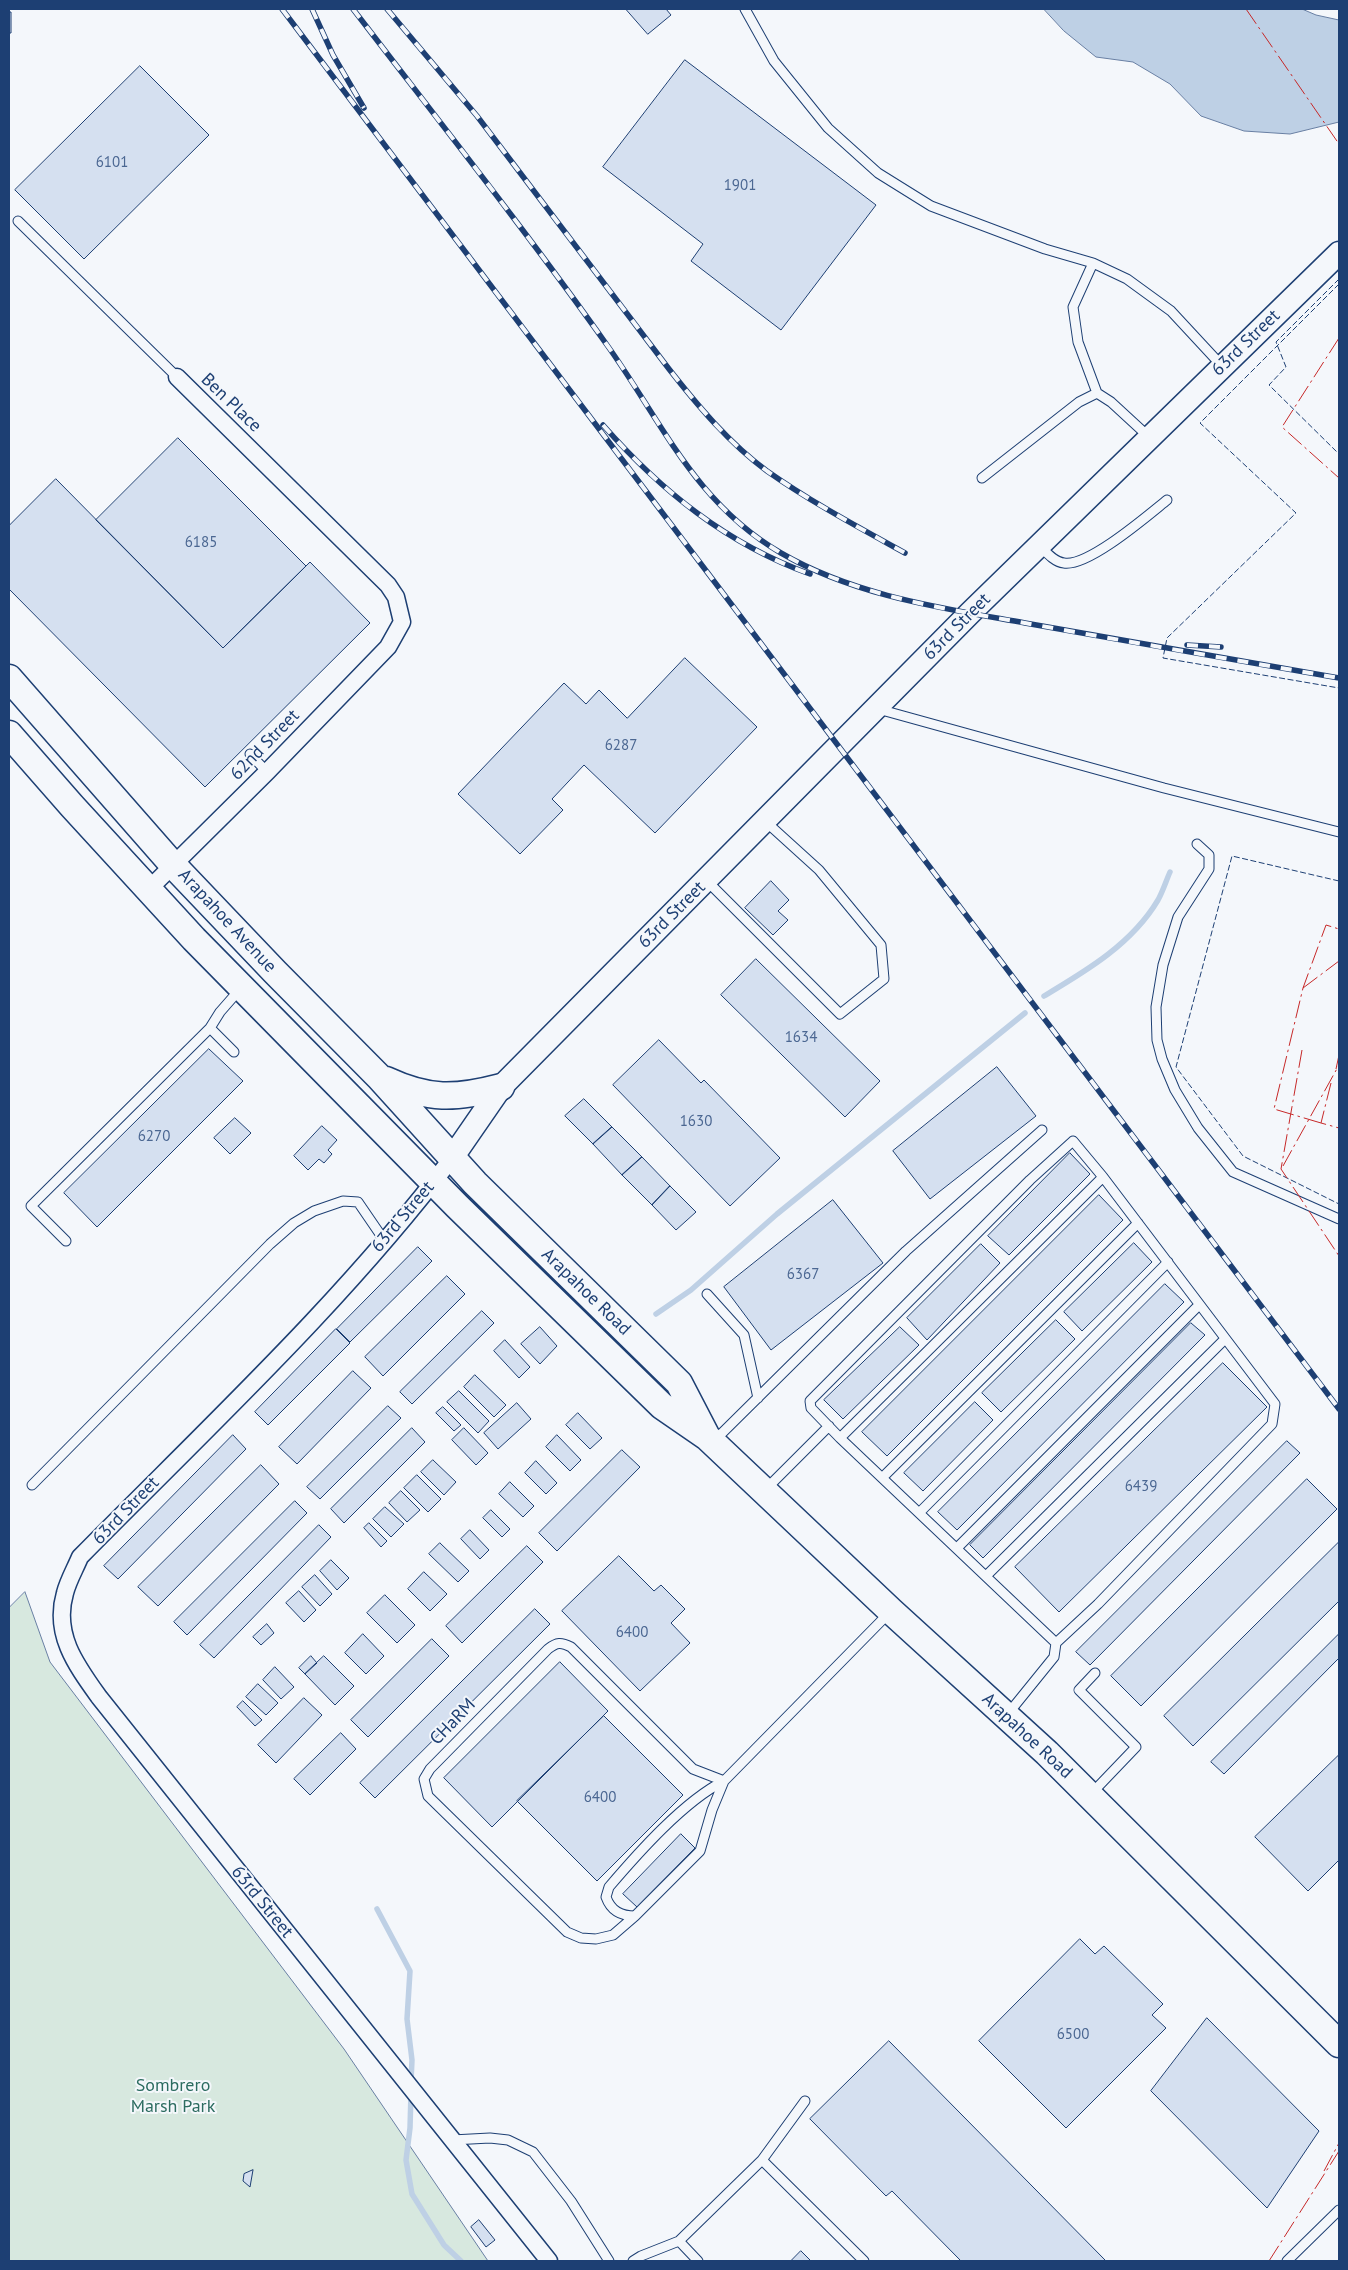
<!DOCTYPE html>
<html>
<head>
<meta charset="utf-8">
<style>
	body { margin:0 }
	#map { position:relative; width:1348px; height:2270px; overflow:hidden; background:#f4f7fb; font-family:"PT Sans",sans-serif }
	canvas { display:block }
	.frame { position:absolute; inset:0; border:10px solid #1d3f73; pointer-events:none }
</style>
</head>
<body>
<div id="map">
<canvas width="1348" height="2270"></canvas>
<div class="frame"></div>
</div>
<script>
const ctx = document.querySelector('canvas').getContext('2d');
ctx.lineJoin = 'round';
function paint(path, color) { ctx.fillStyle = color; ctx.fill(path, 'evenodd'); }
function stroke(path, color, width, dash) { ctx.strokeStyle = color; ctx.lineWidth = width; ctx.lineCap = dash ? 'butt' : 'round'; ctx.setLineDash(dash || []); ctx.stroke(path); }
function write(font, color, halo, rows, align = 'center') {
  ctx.font = font + ' "PT Sans",sans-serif'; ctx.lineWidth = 4; ctx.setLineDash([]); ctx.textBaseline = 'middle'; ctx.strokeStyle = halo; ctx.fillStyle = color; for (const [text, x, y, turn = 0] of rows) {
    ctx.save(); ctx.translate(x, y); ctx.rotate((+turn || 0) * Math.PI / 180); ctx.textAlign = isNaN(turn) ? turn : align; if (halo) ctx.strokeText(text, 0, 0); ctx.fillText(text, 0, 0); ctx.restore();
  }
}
const green = new Path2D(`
	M25,1592l25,70 294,387 144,212h-479v-653z`);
paint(green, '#d7e8df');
stroke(green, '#687fa3', 1);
const water = new Path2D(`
	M1044,9h258l14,6 23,5v102l-49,12 -46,-3 -43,-15 -31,-32 -37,-22 -37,-5 -32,-26z`);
paint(water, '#bed0e5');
stroke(water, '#687fa3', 1);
stroke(new Path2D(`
	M1044,996c42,-25 88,-52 114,-96 5,-9 8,-19 12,-28
	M656,1314l35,-24 86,-76 248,-201
	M377,1909l33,62 -3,48 5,41 -1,22
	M411,2093l-1,35 -4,32 6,34 32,51 17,16`), '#bed0e5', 5.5);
const building = new Path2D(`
	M626,9h40l5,6 -23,19z
	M9,12h2v21h-2z
	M685,60l191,145 -95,125 -90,-69 12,-17 -100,-77z
	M140,66l69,69 -125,124 -69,-69z
	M178,438l128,128 -83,82 -127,-128z
	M56,479l167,169 87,-86 60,61 -165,164 -196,-198v-63z
	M685,658l72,69 -102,106 -71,-68 -32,34 11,11 -43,44 -62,-60 106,-111 22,21 13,-14 28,28z
	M771,881l18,19 -11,11 10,9 -15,15 -28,-27z
	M756,959l124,122 -35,36 -124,-122z
	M659,1040l42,43 3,-3 76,78 -50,48 -117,-121z
	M209,1049l34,32 -146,146 -33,-34z
	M997,1067l39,49 -106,83 -37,-48z
	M584,1099l28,28 -19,17 -28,-28z
	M235,1118l16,15 -21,21 -16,-16z
	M322,1126l15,14 -9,10 4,4 -8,9 -5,-4 -11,11 -14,-14z
	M612,1127l30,30 -20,18 -29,-31z
	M1070,1153l20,21 -81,81 -21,-19z
	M642,1157l28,29 -18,19 -30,-30z
	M670,1186l26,26 -20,18 -24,-25z
	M1099,1195l24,25 -236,236 -25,-24z
	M833,1200l50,63 -112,87 -47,-63z
	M1134,1243l18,19 -70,69 -18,-19z
	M981,1244l19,19 -73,77 -20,-22z
	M418,1247l14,14 -82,81 -13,-13z
	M447,1276l18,18 -82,82 -18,-19z
	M1165,1284l19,18 -227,228 -19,-18z
	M482,1311l12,12 -82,81 -12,-12z
	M1056,1320l19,19 -74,73 -19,-19z
	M1191,1323l14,12 -222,223 -13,-13z
	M540,1327l17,19 -17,18 -19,-20z
	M900,1327l19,18 -76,74 -19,-19z
	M336,1329l14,14 -82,82 -13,-13z
	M505,1340l25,27 -11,11 -25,-27z
	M1223,1363l44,44 -208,205 -44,-45z
	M353,1371l18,17 -74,76 -18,-17z
	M475,1375l31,30 -12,12 -30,-30z
	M459,1391l30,30 -11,12 -31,-31z
	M975,1402l18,18 -70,71 -19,-18z
	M517,1403l14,16 -33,30 -14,-16z
	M388,1406l13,12 -81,81 -13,-12z
	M443,1407l18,18 -7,6 -18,-18z
	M578,1413l24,25 -12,11 -24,-24z
	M412,1428l13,14 -81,81 -13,-14z
	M464,1428l24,25 -12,12 -24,-25z
	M233,1435l13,14 -128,130 -14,-13z
	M557,1435l24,25 -11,11 -24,-24z
	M1287,1441l13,12 -210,212 -14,-13z
	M622,1450l18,17 -83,84 -18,-18z
	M433,1460l23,22 -12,13 -23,-23z
	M536,1461l21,22 -11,11 -21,-21z
	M261,1465l18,19 -121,122 -20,-19z
	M417,1475l24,24 -13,13 -24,-24z
	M1307,1479l30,30 -196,197 -30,-30z
	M510,1482l24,24 -11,11 -24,-23z
	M401,1491l19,19 -13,12 -18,-19z
	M295,1501l12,12 -120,122 -13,-13z
	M385,1507l19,17 -13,13 -18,-18z
	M491,1510l19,19 -8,8 -19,-19z
	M369,1523l18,18 -6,6 -17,-19z
	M319,1525l12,12 -117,121 -14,-13z
	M470,1530l19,20 -9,9 -19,-20z
	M1339,1542v59l-146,145 -29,-30z
	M440,1543l29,28 -11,11 -29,-28z
	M527,1546l16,16 -81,81 -16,-17z
	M619,1556l35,35 7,-6 24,24 -14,14 19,20 -50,48 -78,-80z
	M331,1560l18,18 -12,12 -17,-19z
	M424,1572l23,22 -17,17 -22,-22z
	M315,1575l17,19 -12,12 -18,-19z
	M299,1591l17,19 -12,12 -18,-19z
	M385,1595l30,30 -18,18 -30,-30z
	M535,1609l15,15 -175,174 -15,-15z
	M267,1624l7,9 -13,12 -8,-8z
	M363,1634l21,22 -18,18 -21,-21z
	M1339,1634v24l-115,116 -13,-12z
	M432,1639l17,17 -81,81 -17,-17z
	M311,1656l6,7 -12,11 -6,-6z
	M324,1656l30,30 -19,19 -30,-31z
	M560,1662l48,49 -116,116 -48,-49z
	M275,1667l19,20 -13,12 -18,-19z
	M258,1684l20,19 -12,12 -20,-18z
	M304,1698l18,17 -46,48 -18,-18z
	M243,1701l19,19 -7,6 -18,-19z
	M604,1716l79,79 -86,86 -80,-80z
	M341,1733l15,16 -46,46 -16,-16z
	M1339,1755v105l-31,31 -53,-54z
	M681,1834l14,14 -58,59 -14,-13z
	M1080,1939l15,15 9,-8 59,58 -11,11 14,13 -100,100 -87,-87z
	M1207,2018l112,113 -52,77 -116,-117z
	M889,2041l217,220h-145l-69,-70 -6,5 -76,-77z
	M253,2170l-3,17 -7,-6 1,-7z
	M479,2220l16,20 -9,7 -15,-20z
	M801,2251l10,10h-20z`);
paint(building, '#d5e0f0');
stroke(building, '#1d3f73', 1);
const lane = new Path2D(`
	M745,9l29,52 54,67 50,45 53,33 114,43 48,14 34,16 44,32 51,55
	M18,221l159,156
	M1093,263l-20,44 5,35 19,51
	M982,478l97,-76 18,-9 14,9 38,35
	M1039,545c7,7 15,17 25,18 24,4 83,-47 103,-63
	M878,709l286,79 175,44
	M250,754l17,18
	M1197,844l12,11v14l-31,48 -15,48 -7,42 1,33 5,19 13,31 23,38 35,44 106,47
	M706,880l134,134 44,-35 -3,-34 -62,-75 -54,-49
	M234,1052l-24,-24 10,-16 21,-24
	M66,1241l-35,-35 179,-178
	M707,1294l37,41 14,63
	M840,1438l263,-261
	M715,1440l191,-189 136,-121
	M883,1477l255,-254
	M32,1485l238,-241 24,-21 20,-12 29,-10 15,1 26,38
	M766,1489l63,-63
	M920,1512l248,-250
	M957,1548l242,-243
	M986,1576l239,-237
	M1007,1715l47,-58 2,-14 42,-39 174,-180 3,-20 -172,-227 -30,-36 -43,39 -220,221 1,7 29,30 216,205
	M724,1781l-31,-12 -122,-122c-10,-5 -14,-5 -23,2l-118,120 -6,10 4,17 139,136 14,6 15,1 17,-4 22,-19 65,-65 12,-41 12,-29 165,-168
	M1091,1794l45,-47 -57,-57 16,-17
	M635,1916c-14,0 -24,-5 -29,-19l3,-10c29,-34 75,-86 115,-106
	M452,2140l38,-2 18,2 25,12 38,49 38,60
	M762,2160l43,-59
	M633,2261l8,-5 38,-15
	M698,2261l-19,-20 83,-81 102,101
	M1287,2261l52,-51`);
const street = new Path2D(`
	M148,890l119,-118 121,-125 14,-25 -6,-25 -8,-12 -211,-208
	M452,1158c-110,145 -245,270 -372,399 -5,12 -12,24 -15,36 -12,41 11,72 34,104l450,564`);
const secondary = new Path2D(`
	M452,1158l49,-71 469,-474 369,-360`);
const primary = new Path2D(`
	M9,678l164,187 102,107 104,105 96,106 204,200 27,52
	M9,734l63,72 122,133 263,267 205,200 45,31 184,174 156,142 292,291
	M386,1080c43,20 69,19 115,7`);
stroke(lane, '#1d3f73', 11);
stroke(street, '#1d3f73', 19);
stroke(secondary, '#1d3f73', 25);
stroke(primary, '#1d3f73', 29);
stroke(lane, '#f4f7fb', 9);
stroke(street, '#f4f7fb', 16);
stroke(secondary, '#f4f7fb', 22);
stroke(primary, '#f4f7fb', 26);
const rail = new Path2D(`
	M282,9l1057,1400
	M312,9l21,46 31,53
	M353,9c85,111 173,222 254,336 55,77 88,158 174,208 74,43 161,55 244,70 105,19 210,37 314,55
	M387,9l90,107 192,253c29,37 60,74 98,102 44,31 91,56 138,82
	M603,425c58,66 124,119 207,149
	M1187,645l34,2`);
stroke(rail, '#1d3f73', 5.5);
stroke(rail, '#f4f7fb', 4, [11]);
stroke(new Path2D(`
	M1339,279l-63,63 10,25 -17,18 70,69
	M1339,284l-139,139 96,90 -129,125 -4,20 176,30
	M1339,881l-107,-25 -56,211 67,89 96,48`), '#1d3f73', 1, [6, 2.5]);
stroke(new Path2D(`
	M1246,9l93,135
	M1339,338l-57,89 57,51
	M1303,988l36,-27
	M1302,1050l-21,119 58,87
	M1336,1069l3,-14
	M1331,1083l-10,40 18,5
	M1321,1123l-47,-14 29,-121 23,-63 13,4
	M1283,1166l56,-101
	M1324,2171l15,-28
	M1269,2261l70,-110`), '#c62828', 1, [18, 4, 2.5, 4]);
write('15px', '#4b6792', null, [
	["6101",112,163],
	["1901",740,186],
	["6185",201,543],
	["6287",621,746],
	["1634",801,1038],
	["1630",696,1122],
	["6270",154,1137],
	["6367",803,1275],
	["6439",1141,1487],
	["6400",632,1633],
	["6400",600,1798],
	["6500",1073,2035]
]);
write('18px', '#1d3f73', '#f4f7fb', [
	["63rd Street",1246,343,-44],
	["Ben Place",231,403,44],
	["63rd Street",957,627,-45],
	["62nd Street",265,745,-46],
	["63rd Street",672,915,-45],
	["Arapahoe Avenue",227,921,47],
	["63rd Street",403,1217,-50],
	["Arapahoe Road",586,1292,44],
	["63rd Street",126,1511,-46],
	["CHaRM",453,1722,-46],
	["Arapahoe Road",1027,1736,43],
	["63rd Street",262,1902,51]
]);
write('18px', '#2c6c60', '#f4f7fb', [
	["Sombrero",173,2086],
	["Marsh Park",173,2107]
]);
</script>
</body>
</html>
